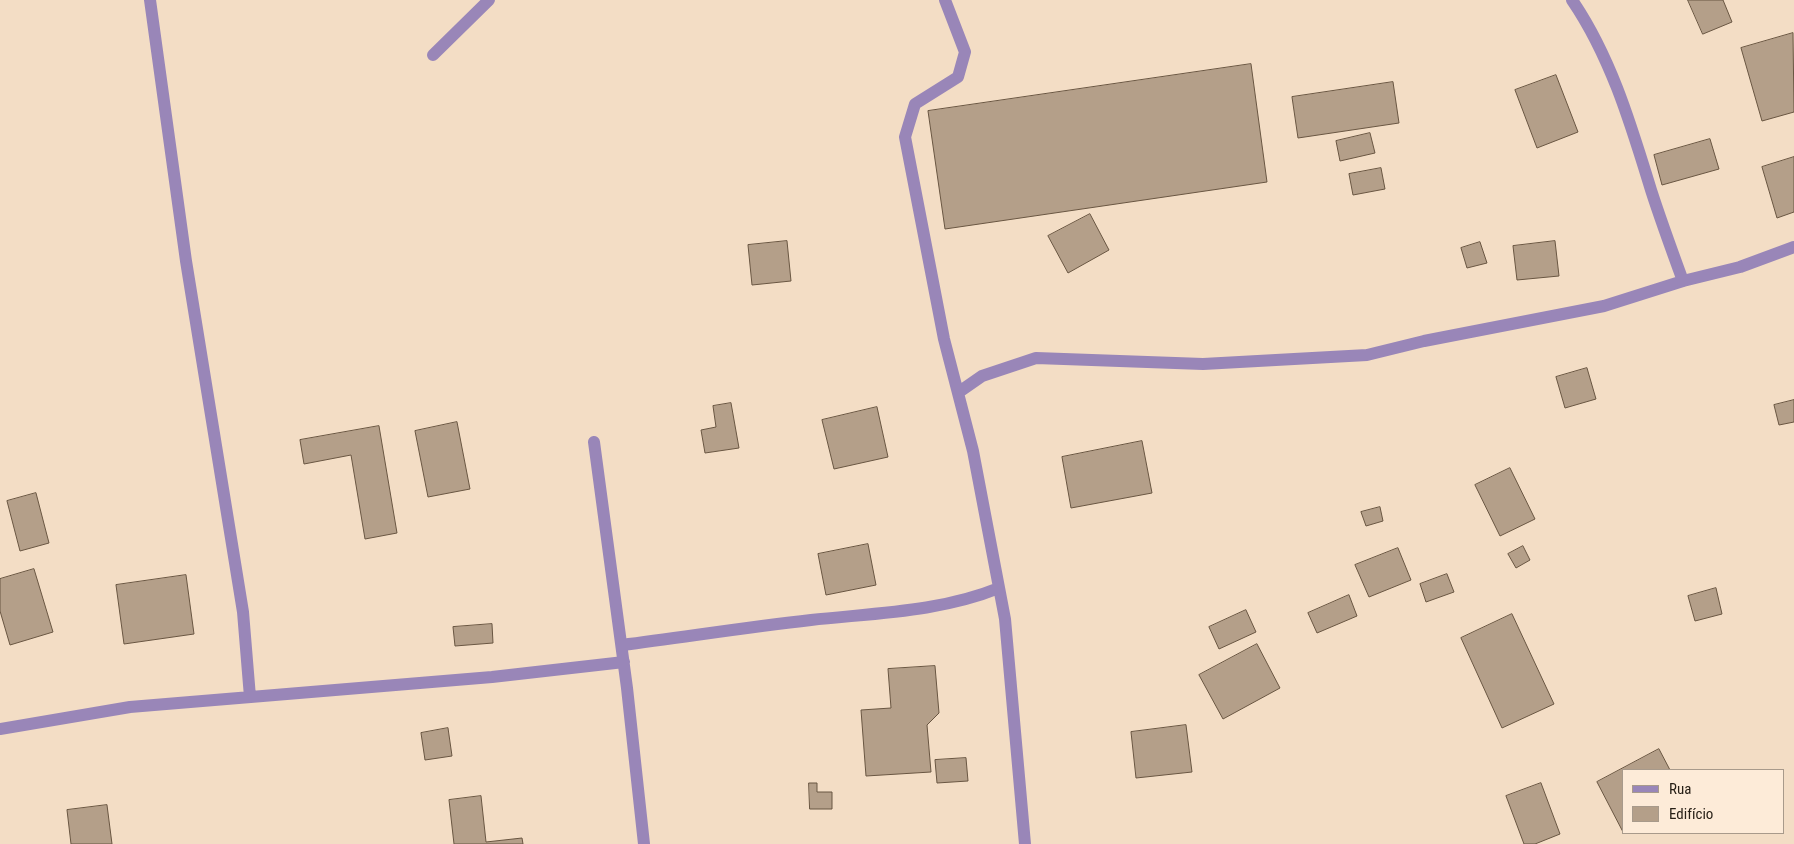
<!DOCTYPE html>
<html>
<head>
<meta charset="utf-8">
<style>
	body { margin:0 }
	#map { position:relative; width:1794px; height:844px; overflow:hidden; background:#f3ddc5; font-family:"Roboto Condensed",sans-serif }
	canvas { display:block }
	.legend { position:absolute; left:1622px; top:769px; width:162px; height:65px; box-sizing:border-box; background:#fdebd8; border:1px solid #a89a8b; margin:0; padding:6px 9px; list-style:none; font-size:15px; color:#282017 }
	.legend li { display:flex; align-items:center; gap:10px; height:25px }
	.legend b { width:25px; border:1px solid #a89a8b }
</style>
</head>
<body>
<div id="map">
<canvas width="1794" height="844"></canvas>
<ul class="legend">
<li><b style="height:6px;background:#9986b8"></b>Rua</li>
<li><b style="height:14px;background:#b49f89"></b>Edifício</li>
</ul>
</div>
<script>
const ctx = document.querySelector('canvas').getContext('2d');
ctx.lineJoin = 'round';
function paint(path, color) { ctx.fillStyle = color; ctx.fill(path, 'evenodd'); }
function stroke(path, color, width, dash) { ctx.strokeStyle = color; ctx.lineWidth = width; ctx.lineCap = dash ? 'butt' : 'round'; ctx.setLineDash(dash || []); ctx.stroke(path); }
const building = new Path2D(`
	M1688,0h35l9,22 -29,12z
	M1793,33l1,79 -32,9 -21,-73z
	M1251,64l16,118 -322,47 -17,-118z
	M1556,75l22,57 -41,16 -22,-58z
	M1393,82l6,41 -101,15 -6,-41z
	M1370,133l5,20 -35,8 -4,-20z
	M1710,139l9,30 -57,16 -8,-30z
	M1794,157v55l-17,6 -15,-51z
	M1381,168l4,21 -32,6 -4,-21z
	M1090,214l19,36 -41,23 -20,-37z
	M787,241l4,40 -39,4 -4,-40z
	M1555,241l4,35 -42,4 -4,-34z
	M1480,242l7,21 -20,5 -6,-20z
	M1587,368l9,31 -31,9 -9,-31z
	M1794,400v22l-15,3 -5,-20z
	M731,403l8,45 -34,5 -4,-23 15,-3 -3,-21z
	M877,407l11,50 -54,12 -12,-49z
	M457,422l13,67 -42,8 -13,-66z
	M379,426l18,107 -32,6 -14,-84 -47,9 -4,-24z
	M1142,441l10,52 -81,15 -9,-51z
	M1510,468l25,51 -35,17 -25,-51z
	M36,493l13,50 -29,8 -13,-50z
	M1380,507l3,14 -17,5 -5,-14z
	M868,544l8,41 -50,10 -8,-41z
	M1523,546l7,14 -14,8 -8,-14z
	M1398,548l13,32 -42,17 -14,-32z
	M34,569l19,63 -43,13 -10,-34v-32z
	M1447,574l7,18 -28,10 -6,-18z
	M186,575l8,59 -70,10 -8,-59z
	M1716,588l6,26 -27,7 -7,-25z
	M1349,595l8,21 -40,17 -9,-20z
	M1246,610l10,22 -37,17 -10,-22z
	M1512,614l42,90 -52,24 -41,-90z
	M492,624l1,19 -38,3 -2,-19z
	M1257,644l23,44 -57,31 -24,-44z
	M935,666l4,47 -12,12 4,47 -65,4 -5,-66 30,-2 -3,-39z
	M1186,725l6,47 -56,6 -5,-46z
	M448,728l4,28 -27,4 -4,-27z
	M1659,749l11,21h-47v62l-26,-50z
	M966,758l2,23 -31,2 -2,-23z
	M809,783h8v9h15v17h-22z
	M1541,783l19,51 -25,10h-11l-18,-48z
	M481,796l5,46 36,-4 1,6h-69l-5,-44z
	M107,805l5,39h-41l-4,-34z`);
paint(building, '#b49f89');
stroke(building, '#695642', 1);
stroke(new Path2D(`
	M150,0l36,261 57,351 7,85
	M945,0l20,52 -7,25 -43,27 -10,33 39,202 29,112 32,168 20,225
	M1572,0c39,57 59,125 79,190 10,31 21,61 32,91
	M433,55l56,-55
	M959,392l23,-16 54,-18 167,6 164,-9 57,-14 180,-35 79,-25 57,-14 54,-20
	M594,442l33,246 17,156
	M622,645c63,-8 126,-18 189,-25 63,-7 129,-8 188,-32
	M0,729l130,-22 362,-30 132,-15`), '#9986b8', 12);
</script>
</body>
</html>
